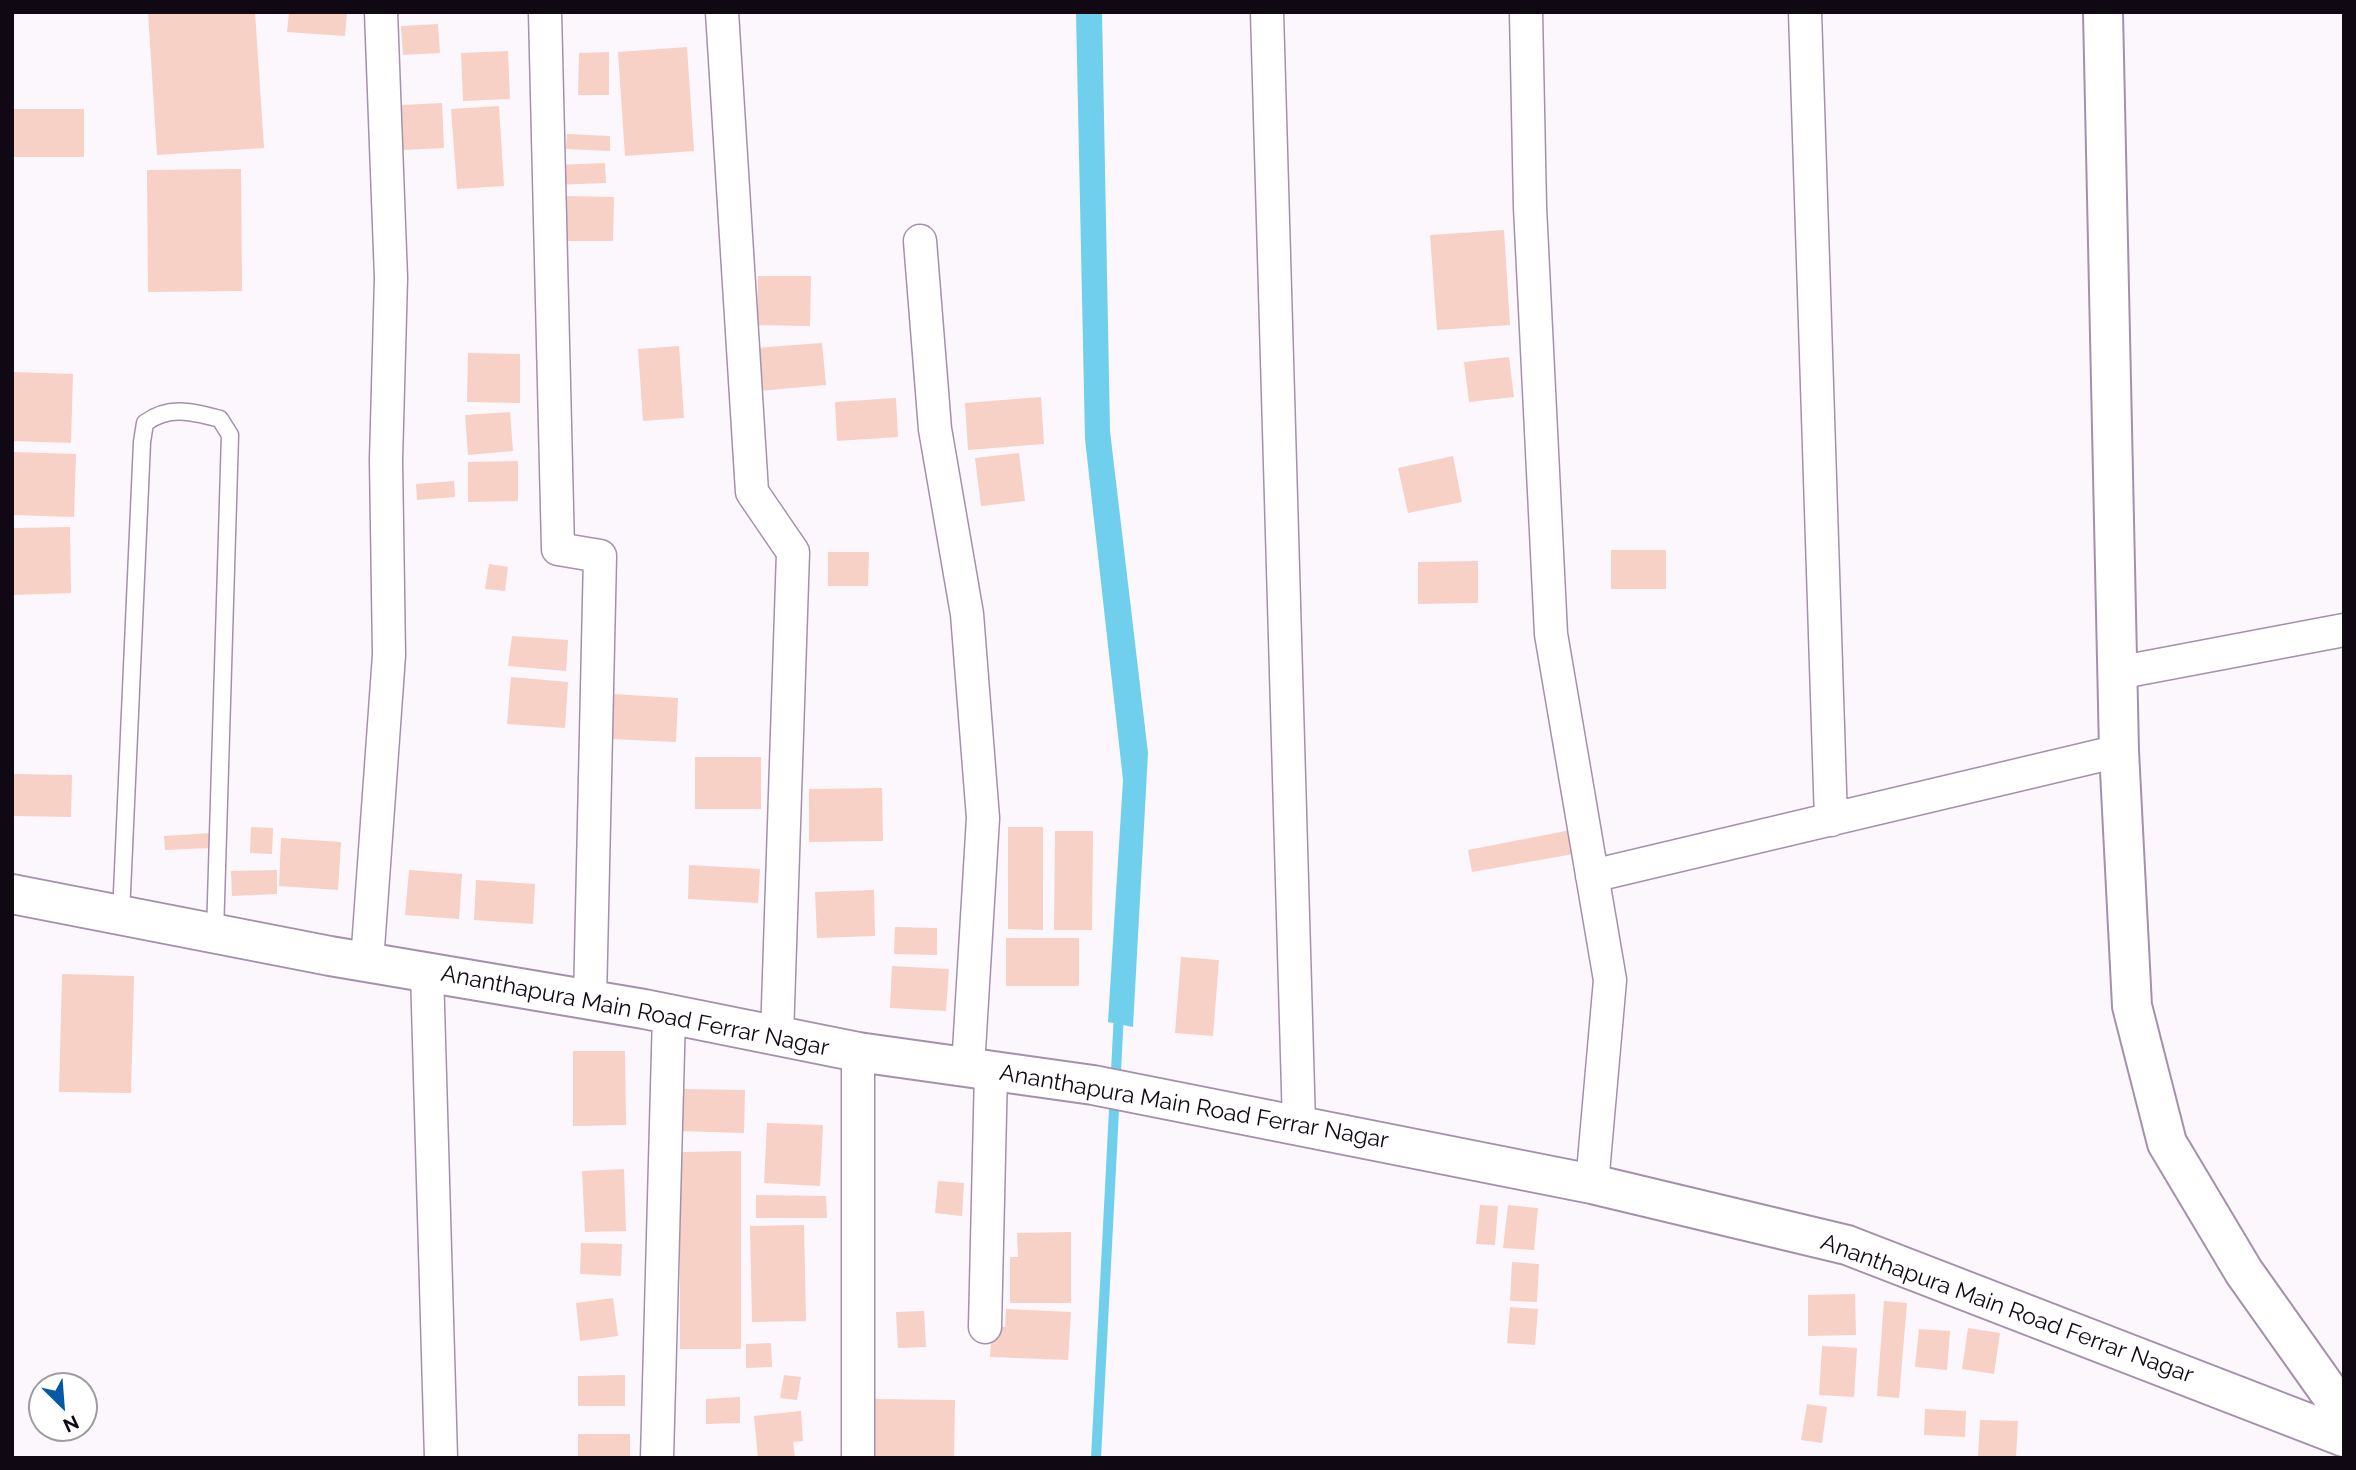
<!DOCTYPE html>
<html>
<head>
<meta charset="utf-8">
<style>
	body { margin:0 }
	#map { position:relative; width:2356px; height:1470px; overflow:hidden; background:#fcf7fd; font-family:Raleway,sans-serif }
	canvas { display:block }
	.frame { position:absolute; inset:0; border:14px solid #100812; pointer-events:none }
	.north { position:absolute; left:28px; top:1372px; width:70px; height:70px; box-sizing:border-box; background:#fff; border:2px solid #9f9ca0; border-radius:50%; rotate:155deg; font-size:19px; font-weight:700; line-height:28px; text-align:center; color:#100812 }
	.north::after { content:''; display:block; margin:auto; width:24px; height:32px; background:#0459a7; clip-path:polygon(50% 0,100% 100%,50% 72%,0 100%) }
</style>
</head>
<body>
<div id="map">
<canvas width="2356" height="1470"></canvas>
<div class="frame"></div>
<div class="north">N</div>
</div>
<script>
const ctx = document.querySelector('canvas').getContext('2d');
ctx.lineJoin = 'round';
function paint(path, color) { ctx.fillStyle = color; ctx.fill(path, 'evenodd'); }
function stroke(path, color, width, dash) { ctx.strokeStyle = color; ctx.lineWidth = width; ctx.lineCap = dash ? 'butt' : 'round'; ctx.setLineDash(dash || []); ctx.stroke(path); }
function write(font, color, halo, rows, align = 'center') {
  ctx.font = font + ' Raleway,sans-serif'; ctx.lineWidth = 5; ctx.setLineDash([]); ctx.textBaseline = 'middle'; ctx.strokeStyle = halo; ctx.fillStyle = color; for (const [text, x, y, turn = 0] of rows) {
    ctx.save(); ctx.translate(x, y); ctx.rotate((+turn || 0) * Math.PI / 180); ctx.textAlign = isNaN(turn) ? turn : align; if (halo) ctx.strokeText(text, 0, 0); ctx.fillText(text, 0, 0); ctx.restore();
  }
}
paint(new Path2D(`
	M1076,12h26l8,419 38,322 -15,274 -25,-5 15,-242 -38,-341z`), '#6fcfec');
stroke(new Path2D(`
	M1096,1458l23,-445`), '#6fcfec', 10);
paint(new Path2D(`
	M148,12h107l9,136 -107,7z
	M289,12h58l-2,24 -58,-4z
	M438,24l2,29 -37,2 -2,-29z
	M687,47l7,104 -69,5 -7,-104z
	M508,51l2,48 -47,2 -2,-48z
	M609,52v43h-31l1,-42z
	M442,103l2,45 -41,2 -2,-45z
	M499,106l5,80 -47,3 -6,-80z
	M12,109h72v48h-72z
	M567,134l43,2v15l-44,-2z
	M605,163l1,20 -54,2 1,-20z
	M241,169l1,122 -94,1 -1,-122z
	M563,196l51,1 -1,44h-50z
	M1504,230l6,95 -73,5 -7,-95z
	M758,276h53l-1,50 -53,-1z
	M822,343l4,42 -68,6 -3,-43z
	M679,346l5,72 -41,3 -5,-72z
	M468,353l52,1v49l-53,-1z
	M1509,357l5,40 -45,5 -5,-40z
	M12,372l61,2 -2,69 -59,-2z
	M1041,397l3,47 -76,6 -3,-47z
	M896,398l2,39 -61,4 -2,-39z
	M510,412l3,39 -45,4 -3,-40z
	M12,452l64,2 -2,63 -62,-2z
	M1019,453l6,48 -44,5 -6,-48z
	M1453,456l9,46 -54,11 -10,-45z
	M518,461v40l-50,1v-40z
	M454,481l1,16 -38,3 -1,-16z
	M70,527l1,66 -57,2 -1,-67z
	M1611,550h55v39h-55z
	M828,552h41l-1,34h-40z
	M1478,561v42l-60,1v-42z
	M489,564l19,3 -3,24 -20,-2z
	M512,636l56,4 -2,31 -58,-5z
	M511,677l57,5 -3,46 -58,-4z
	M614,694l64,4 -2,44 -65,-3z
	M695,757h66v52h-66z
	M12,774l60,1 -1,42 -59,-1z
	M882,788l1,53 -74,1v-53z
	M251,827l22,1 -1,26 -22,-1z
	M1008,827h35v103l-35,-1z
	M1581,828l4,24 -113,20 -4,-22z
	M1055,831h38l-1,99h-38z
	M211,833v15l-46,2 -1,-14z
	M281,838l60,4 -3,48 -59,-4z
	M689,865l71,4 -2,34 -70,-4z
	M277,870v24l-45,2 -1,-25z
	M409,870l53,4 -3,45 -54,-4z
	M476,880l59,4 -2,40 -59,-4z
	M874,890l1,46 -58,2 -2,-46z
	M895,927l42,1v27l-43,-1z
	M1006,938h73v48h-73z
	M1181,957l38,3 -6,76 -38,-3z
	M892,966l57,3 -3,42 -56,-3z
	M62,974l72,2 -3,117 -72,-1z
	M573,1051h52l1,74 -53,1z
	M681,1089l64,1 -1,43 -64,-2z
	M767,1123l56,2 -3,61 -56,-3z
	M741,1151v198h-61v-197z
	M624,1169l2,62 -41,1 -3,-61z
	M938,1181l26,2 -2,33 -27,-3z
	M756,1195l70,1 1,22h-71z
	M1480,1205l18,1 -3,39 -19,-1z
	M1508,1205l30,3 -4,42 -31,-2z
	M804,1225l2,96 -54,1 -2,-96z
	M1071,1232v71h-61v-46h8l-1,-24z
	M581,1243l41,1 -1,32 -41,-2z
	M1512,1262l27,2 -2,38 -27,-1z
	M1855,1294l1,41 -48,1v-41z
	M613,1298l5,38 -38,5 -4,-38z
	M1884,1301l23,2 -8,95 -22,-2z
	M1510,1307l28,2 -3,36 -28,-2z
	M1006,1309l65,3 -3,48 -78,-3 2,-31 13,1z
	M924,1311l2,36 -28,1 -2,-36z
	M1968,1328l32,5 -6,41 -32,-5z
	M1919,1329l31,2 -3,39 -32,-3z
	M771,1343l1,24 -26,1v-24z
	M1822,1346l35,2 -3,49 -35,-2z
	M625,1375v31h-47v-30z
	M784,1375l17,2 -4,23 -17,-2z
	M740,1397v26l-34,1v-25z
	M874,1399l81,1 -1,58h-80z
	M1807,1404l20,3 -5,36 -21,-3z
	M1925,1409l41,2 -1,26 -41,-2z
	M801,1411l2,30 -10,1 2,16h-37l-4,-42z
	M1980,1420l38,1 -2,37h-38z
	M578,1434h52v24h-52z`), '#f7d0c6');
const lane = new Path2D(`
	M121,915l21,-473 3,-19c24,-18 48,-11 75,-4l10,16 -15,499`);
const street = new Path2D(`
	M545,12l13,537 42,7 -10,444
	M722,12l30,480 41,60 -16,484
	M1267,12l32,1112
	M1526,12l4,195 21,427 59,346 -18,204
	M1805,12l26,808
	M920,241l15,188 32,185 16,204 -15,249
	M2117,673l227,-43
	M1592,876l527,-125
	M367,962l22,-307 -3,-195 5,-182 -10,-266
	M427,972l14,486
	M858,1052v406
	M985,1327l6,-256
	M657,1458l12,-444`);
const secondary = new Path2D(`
	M2103,12l16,739 13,255 35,137 77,129 100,141
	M12,894l318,62 314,53 214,43 235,33 499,99 255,61 497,192`);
stroke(lane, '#a590ac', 19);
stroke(street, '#a590ac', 35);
stroke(secondary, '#a590ac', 42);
stroke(lane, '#fff', 16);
stroke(street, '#fff', 32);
stroke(secondary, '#fff', 38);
write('23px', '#100812', '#fff', [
	["Ananthapura Main Road Ferrar Nagar",635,1011,11],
	["Ananthapura Main Road Ferrar Nagar",1194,1107,10],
	["Ananthapura Main Road Ferrar Nagar",2007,1309,20]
]);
</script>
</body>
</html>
